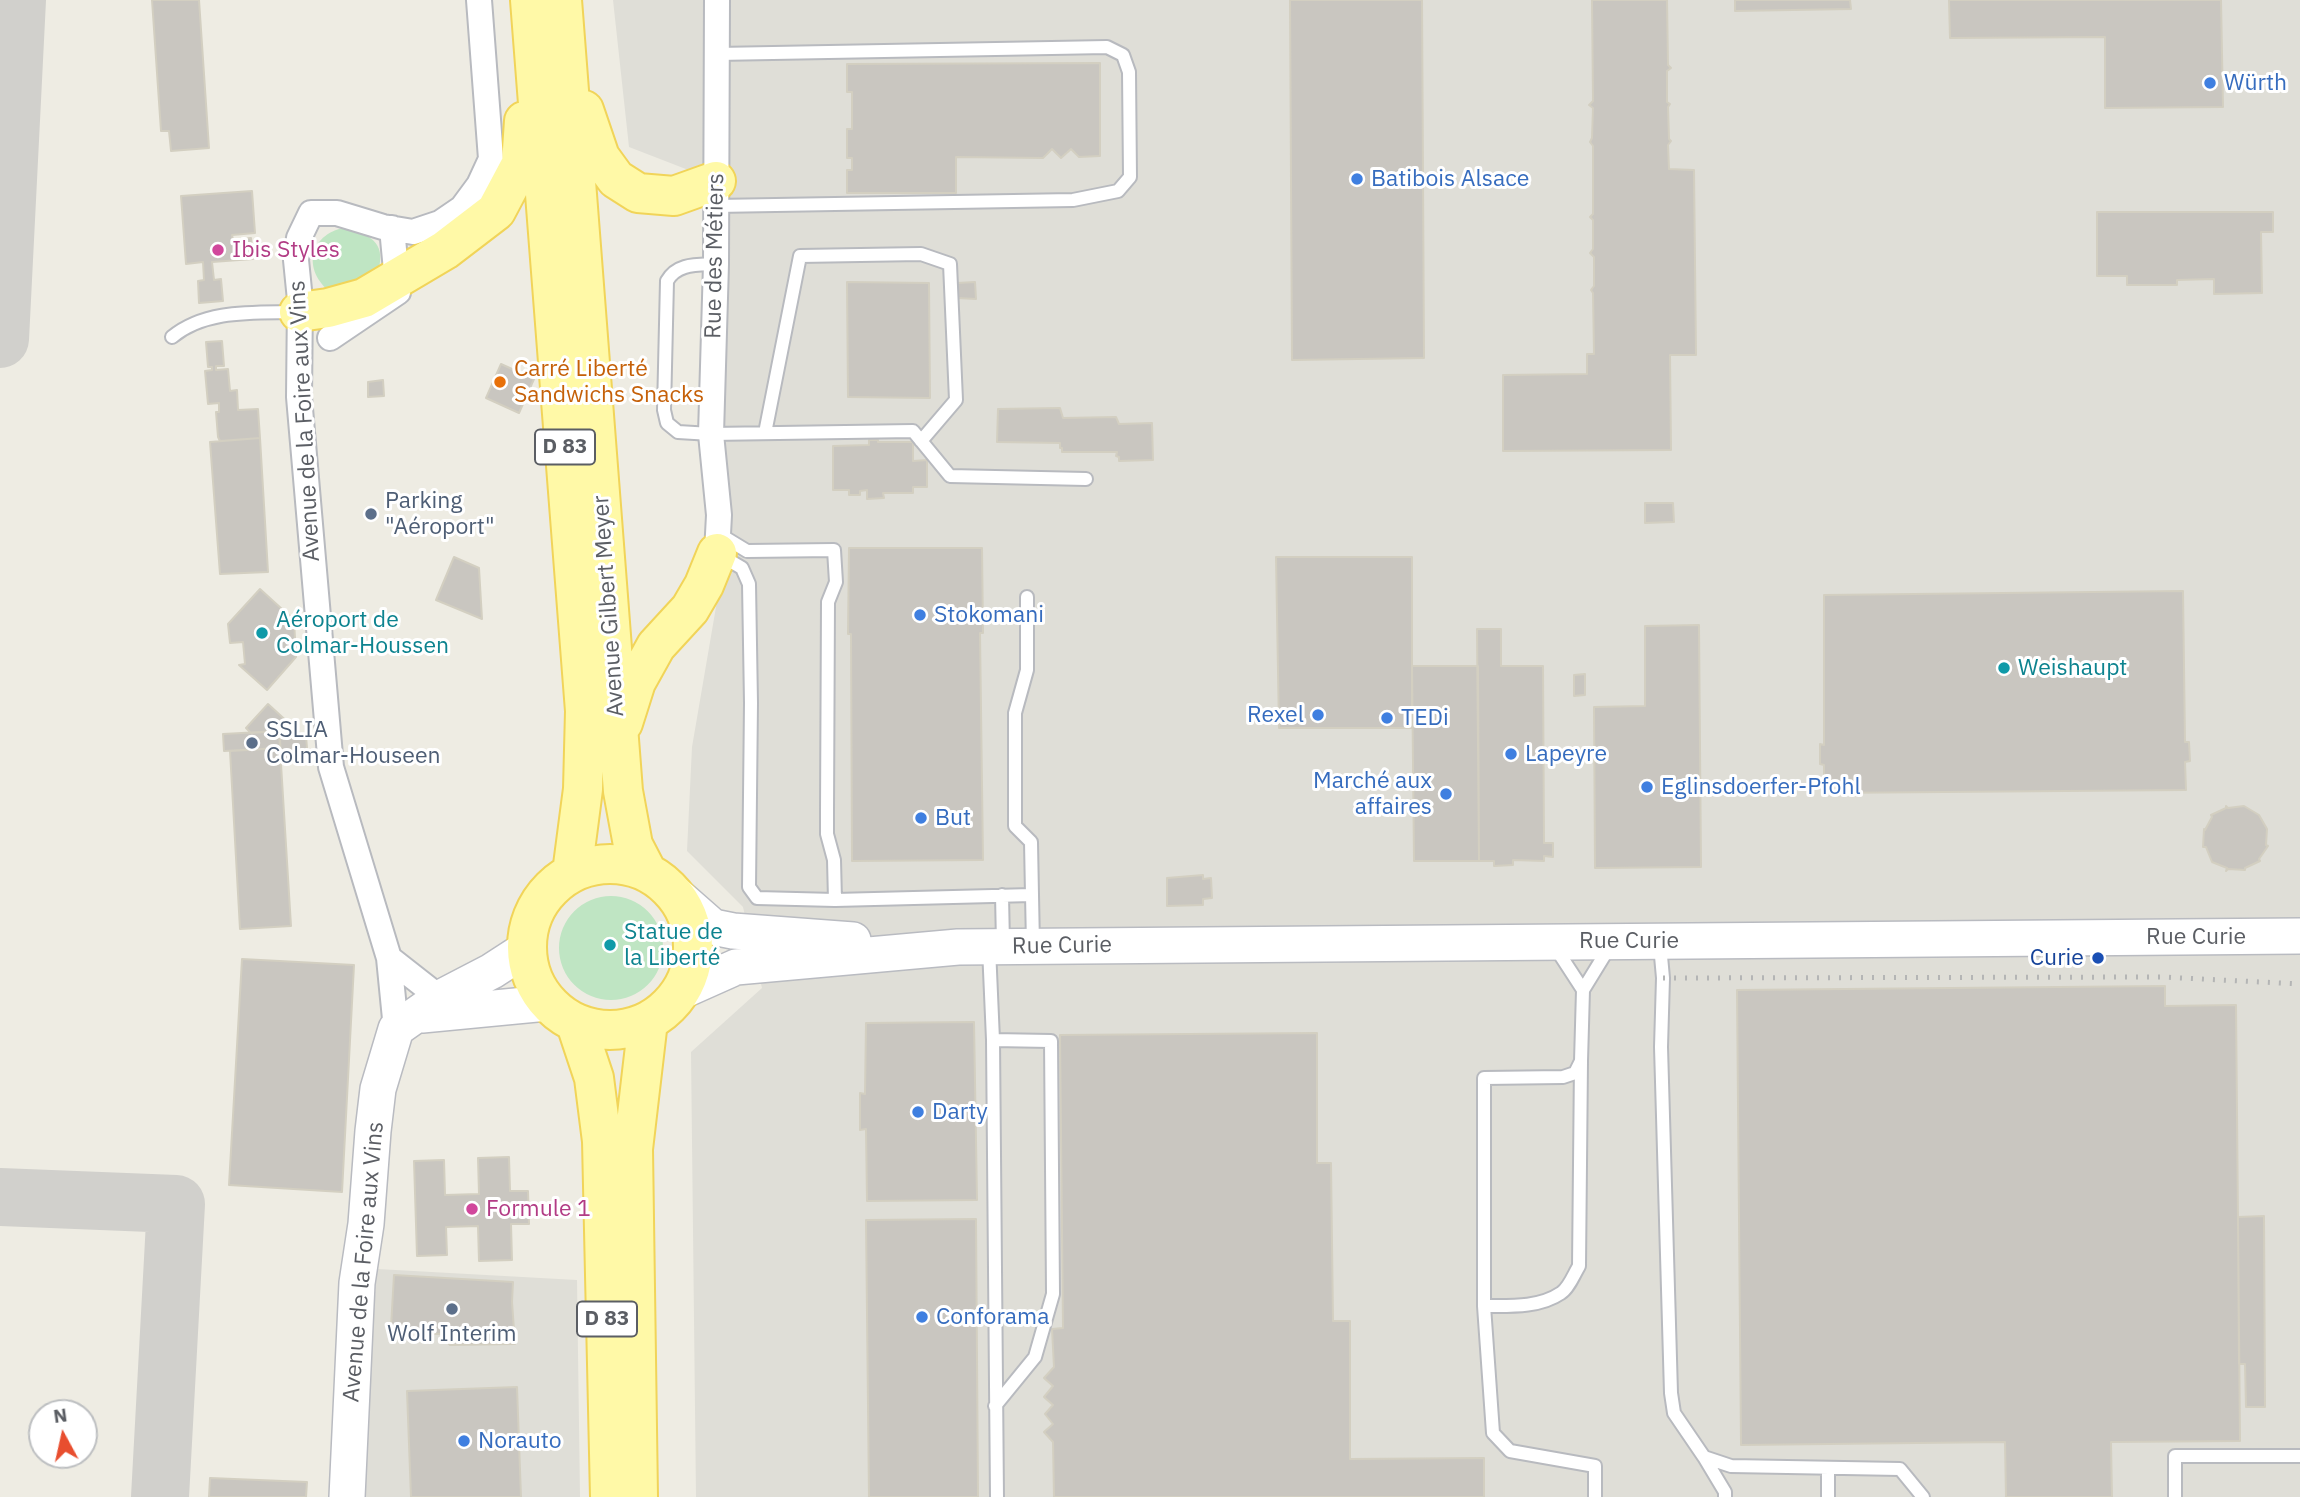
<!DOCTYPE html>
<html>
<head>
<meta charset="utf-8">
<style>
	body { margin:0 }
	#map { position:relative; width:2300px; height:1497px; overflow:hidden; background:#eeece3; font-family:"IBM Plex Sans",sans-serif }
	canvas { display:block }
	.north { position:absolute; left:28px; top:1399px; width:70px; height:70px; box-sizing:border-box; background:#fff; border:2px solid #bdbfc1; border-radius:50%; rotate:352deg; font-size:19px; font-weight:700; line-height:28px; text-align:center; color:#5b5e64 }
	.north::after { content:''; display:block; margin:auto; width:24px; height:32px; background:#e84e2f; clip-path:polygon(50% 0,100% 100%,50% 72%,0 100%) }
</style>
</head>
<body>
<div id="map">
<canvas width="2300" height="1497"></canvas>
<div class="north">N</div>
</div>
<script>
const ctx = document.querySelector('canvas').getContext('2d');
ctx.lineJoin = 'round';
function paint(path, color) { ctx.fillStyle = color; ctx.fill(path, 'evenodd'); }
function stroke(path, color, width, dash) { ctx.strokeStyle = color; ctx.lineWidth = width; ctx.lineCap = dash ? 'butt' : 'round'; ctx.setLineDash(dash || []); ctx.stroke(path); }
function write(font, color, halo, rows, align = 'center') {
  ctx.font = font + ' "IBM Plex Sans",sans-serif'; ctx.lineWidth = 6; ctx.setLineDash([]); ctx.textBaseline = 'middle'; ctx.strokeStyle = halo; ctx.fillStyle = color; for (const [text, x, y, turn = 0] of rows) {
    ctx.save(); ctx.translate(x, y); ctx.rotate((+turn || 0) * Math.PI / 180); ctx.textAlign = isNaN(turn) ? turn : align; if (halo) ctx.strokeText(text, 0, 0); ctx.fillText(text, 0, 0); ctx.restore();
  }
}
paint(new Path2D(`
	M613,0h1687v1497h-1604l-5,-445 71,-64 -19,-81 -56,-56 5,-104 30,-175v-389l-93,-36z
	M377,1269l200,11 3,217h-220z`), '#dfded7');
paint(new Path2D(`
	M347,227c27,10 40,17 30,49l-48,15c-28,-24 -18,-58 18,-64z
	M559 948a52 52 0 1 1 104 0a52 52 0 1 1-104 0Z`), '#bfe5c3');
stroke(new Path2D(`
	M0,339l17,-339
	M0,1197l176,7 -16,293`), '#d1d0cc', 58);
const building = new Path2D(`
	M152,0h47l10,148 -38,3 -2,-20h-8z
	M1290,0h132l2,358 -132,2z
	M1592,0h75l1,65 3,3 -4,3v31l3,2 -2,3 1,32 2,2 -3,4 1,24 25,1 2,185h-26l1,95 -168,1v-76l84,-1v-20h7l-1,-61 -2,-3 3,-4v-29l-4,-4 3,-4v-29l-3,-3 3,-3v-68l-3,-4 2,-4 1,-30 -4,-3 4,-4z
	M1735,0h115l1,9 -116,2z
	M1949,0h272l2,107 -118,1v-71l-155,1z
	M1100,63v93l-21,1 -8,-8 -10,9 -9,-9 -9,9 -87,-1v36h-109v-23h5v-12h-5v-29h5v-37h-5v-28z
	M252,191l3,42 -23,2 1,5 18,-2 2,21 -41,3 2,18 7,-1 2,22 -24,2 -1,-22 6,-1 -1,-18 -17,2 -5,-68z
	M2097,212h176v20h-12l1,61 -48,1v-15l-37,1v5h-50v-9h-30z
	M847,282l82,1 1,115 -82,-1z
	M975,282l1,17 -19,-1v-15z
	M222,341l2,25h-8v4l12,-1 2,22 7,-1 1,20 20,-1 2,29 -40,3 -2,-4 -2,-25h3v-9l-11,1 -3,-33 7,-1v-3h-4l-2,-25z
	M501,364l33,15 -15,34 -33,-15z
	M383,380l1,16 -16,1v-15z
	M1060,408l3,10 53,-1 3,7 33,-1 1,37 -34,1v-4l-3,-1 1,-4h-55v-4h-2v-5l-63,-1 1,-33z
	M260,438l8,134 -48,2 -10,-132z
	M869,440h9v2h35v19l14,-1v27h-14v6h-30l1,5 -17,1v-9l-7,1v4h-11v-5h-16v-44l36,-1z
	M1645,503h28l1,19 -29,1z
	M849,548h133l1,85h-3l3,227 -131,1 -1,-227h-3z
	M454,557l25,11 3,51 -46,-19z
	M1276,557h136v171h-133z
	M260,589l34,31 2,37 -29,33 -28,-25 6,-1 -2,-22 -13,1 -2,-19z
	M2183,591l2,151h4l1,19 -5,1 1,28 -362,3v-28l-4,-1v-20l4,1v-150z
	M1699,625l2,242 -106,1 -1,-161 51,-1v-80z
	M1477,629h24v37h42l1,177h9v14l-9,-1v5l-31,-1v5l-19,1v-5h-15z
	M1412,666h66l1,195h-65z
	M1585,674v21l-11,1v-21z
	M268,704l35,32 -23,2 -1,-7 -28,2 -5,-5z
	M279,731l1,17 -56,3 -1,-17z
	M306,736l2,24 -27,1 -1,-23z
	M280,748l11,178 -51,3 -10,-178z
	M2226,806l2,2 16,-2 15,9 8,14 -1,16 2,1 -9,13 1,2 -15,7v2l-17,-1 -2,2 1,-3 -15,-6 -6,-15h-3l1,-18 1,1 7,-13 -1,-2 15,-7z
	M1203,875v4l8,-1 1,20 -9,1v6l-36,1v-28z
	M242,959l112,6 -12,227 -113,-7z
	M2165,986v20l71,-1 4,436 -129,1 1,55h-106l-1,-55 -264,3 -4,-455z
	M974,1022l3,178 -110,1 -1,-72 -6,1v-37l5,1 1,-71z
	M1317,1033v130h14l2,158h17v138l134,-1v39h-430l-1,-55 -9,-10 9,-8 -8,-10 8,-9 -9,-8 9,-11 -9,-8 10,-11 -2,-38 11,-1 -3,-293z
	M509,1157l1,34h18l1,33h-18l1,36 -33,1 -1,-35 -32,1 1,28 -30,1 -3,-95 30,-1 1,35 34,-1 -1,-36z
	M2264,1216l1,191h-19l-1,-43h-6l-1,-147z
	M976,1219l2,278h-109l-3,-277z
	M394,1275l119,7 -1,20 3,42 -65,1 -7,-7v-4l-47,-1 -5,-6z
	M517,1387l4,110h-110l-4,-106z
	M210,1478l97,4 -1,15h-97z`);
paint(building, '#c9c6c0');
stroke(building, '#d3cfc1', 2);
const lane = new Path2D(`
	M716,206l357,-6 45,-9 12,-14 -1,-105 -6,-17 -16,-8 -390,7
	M716,264c-19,1 -39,-1 -49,17l-3,129 3,13 11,9 33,2 202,-3 37,45 136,3
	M172,337c34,-28 82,-24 124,-25
	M765,433l35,-177 121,-2 29,10 6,136 -35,41
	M719,534l28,17 87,-1 2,32 -8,20 -1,209v23l7,26 1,40 197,-5 1,50
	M720,555l22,13 7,16 2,119 -2,184 8,11 78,2
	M1027,597v73l-12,43v113l16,16 1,53
	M1002,895l1,49
	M1660,945l3,33 -2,69 10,346 3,20 30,44 27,9 169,3 23,28
	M1555,947l28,43
	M989,948l4,92 4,457
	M993,1040l58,1 2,253 -18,63 -40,49
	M1484,1306c25,0 55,2 77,-13 8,-5 13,-19 18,-27l2,-204
	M1704,1457l21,35v5
	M1828,1468v29
	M1595,1497v-31l-85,-15 -17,-18 -9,-127v-228l79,-1 12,-4 6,-12 2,-71 27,-44
	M2175,1497v-41h125`);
const street = new Path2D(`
	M330,338l68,-46 -6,-64
	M717,553l2,-38 -8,-81 5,-170 1,-264
	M389,958l51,40
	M396,1029l-7,-71 -58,-191 -32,-370 1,-97 -4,-40 3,-22 12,-25h26l46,14 30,5 27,-9 22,-15 17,-23 12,-26 -12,-159`);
const secondary = new Path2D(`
	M672,891l41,36 20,4 120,9
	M680,992l56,-25 222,-20 1342,-11
	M422,1015l125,-12
	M347,1497l10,-214 9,-59 7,-93 5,-42 18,-60 44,-31 52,-27 34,-22`);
const primary = new Path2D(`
	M530,0l55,711 -2,78 -11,84
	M562,0l61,791 10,54 14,27
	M584,110l16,47 16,22 22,14 36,3 42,-15
	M299,312l29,-4 36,-10 81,-48 51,-39 25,-47 3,-43
	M623,723l13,-41 20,-36 34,-37 14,-24 13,-32
	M527 947a83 83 0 1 1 166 0a83 83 0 1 1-166 0Z
	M576,1024l18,54 8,63 8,356
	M638,1497l-5,-348 15,-128`);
stroke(lane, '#b8babf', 16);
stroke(street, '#b8babf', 28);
stroke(secondary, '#b9bbc1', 38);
stroke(primary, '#f1d459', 42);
stroke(lane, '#fff', 12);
stroke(street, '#fff', 24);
stroke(secondary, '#fff', 35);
stroke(primary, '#fff9a7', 38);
stroke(new Path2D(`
	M1663,978l499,-1 138,7`), '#b4b5b5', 5, [2, 9]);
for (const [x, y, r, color] of [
	[2210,83,7,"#3f7fe0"],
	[1357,179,7,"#3f7fe0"],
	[218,250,7,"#d1479c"],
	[500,382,7,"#e8710a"],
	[371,514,7,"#5c6f8a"],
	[920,615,7,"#3f7fe0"],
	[262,633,7,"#0f9aa8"],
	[2004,668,7,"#0f9aa8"],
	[1318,715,7,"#3f7fe0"],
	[1387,718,7,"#3f7fe0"],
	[252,743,7,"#5c6f8a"],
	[1511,754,7,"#3f7fe0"],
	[1647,787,7,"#3f7fe0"],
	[1446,794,7,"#3f7fe0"],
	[921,818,7,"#3f7fe0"],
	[610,945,7,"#0f9aa8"],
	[2098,958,7,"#1a4fb4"],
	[918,1112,7,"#3f7fe0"],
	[472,1209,7,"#d1479c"],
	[452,1309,7,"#5c6f8a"],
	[922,1317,7,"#3f7fe0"],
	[464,1441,7,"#3f7fe0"]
]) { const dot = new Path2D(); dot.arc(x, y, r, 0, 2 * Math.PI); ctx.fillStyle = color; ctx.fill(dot); stroke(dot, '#fff', 2.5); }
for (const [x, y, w] of [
	[565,447,60],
	[607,1319,60]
]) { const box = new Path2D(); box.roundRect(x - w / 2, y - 17.5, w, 35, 5); ctx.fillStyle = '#fff'; ctx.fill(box); stroke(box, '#5b5e64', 2); }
write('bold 21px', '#5b5e64', null, [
	["D 83",565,447],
	["D 83",607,1319]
]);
write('23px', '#366cbe', '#fff', [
	["Würth",2224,83],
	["Batibois Alsace",1371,179],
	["Stokomani",934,615],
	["Rexel",1304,715,"right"],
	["TEDi",1401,718],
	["Lapeyre",1525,754],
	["Marché aux",1432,781,"right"],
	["affaires",1432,807,"right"],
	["Eglinsdoerfer-Pfohl",1661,787],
	["But",935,818],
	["Darty",932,1112],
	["Conforama",936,1317],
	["Norauto",478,1441]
], 'left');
write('23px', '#b23c85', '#fff', [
	["Ibis Styles",232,250],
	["Formule 1",486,1209]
], 'left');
write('23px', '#5b5e64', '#fff', [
	["Rue des Métiers",715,256,-89],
	["Avenue de la Foire aux Vins",305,421,-93],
	["Avenue Gilbert Meyer",609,606,-94],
	["Rue Curie",2196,937],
	["Rue Curie",1629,941],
	["Rue Curie",1062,946,-1],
	["Avenue de la Foire aux Vins",364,1262,-85]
]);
write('23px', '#c56008', '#fff', [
	["Carré Liberté",514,369],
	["Sandwichs Snacks",514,395]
], 'left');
write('23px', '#4e5e75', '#fff', [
	["Parking",385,501],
	["\"Aéroport\"",385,527],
	["SSLIA",266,730],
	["Colmar-Houseen",266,756],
	["Wolf Interim",452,1334,"center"]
], 'left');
write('23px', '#0d838f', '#fff', [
	["Aéroport de",276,620],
	["Colmar-Houssen",276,646],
	["Weishaupt",2018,668],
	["Statue de",624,932],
	["la Liberté",624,958]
], 'left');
write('23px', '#164399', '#fff', [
	["Curie",2084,958]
], 'right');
</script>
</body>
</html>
